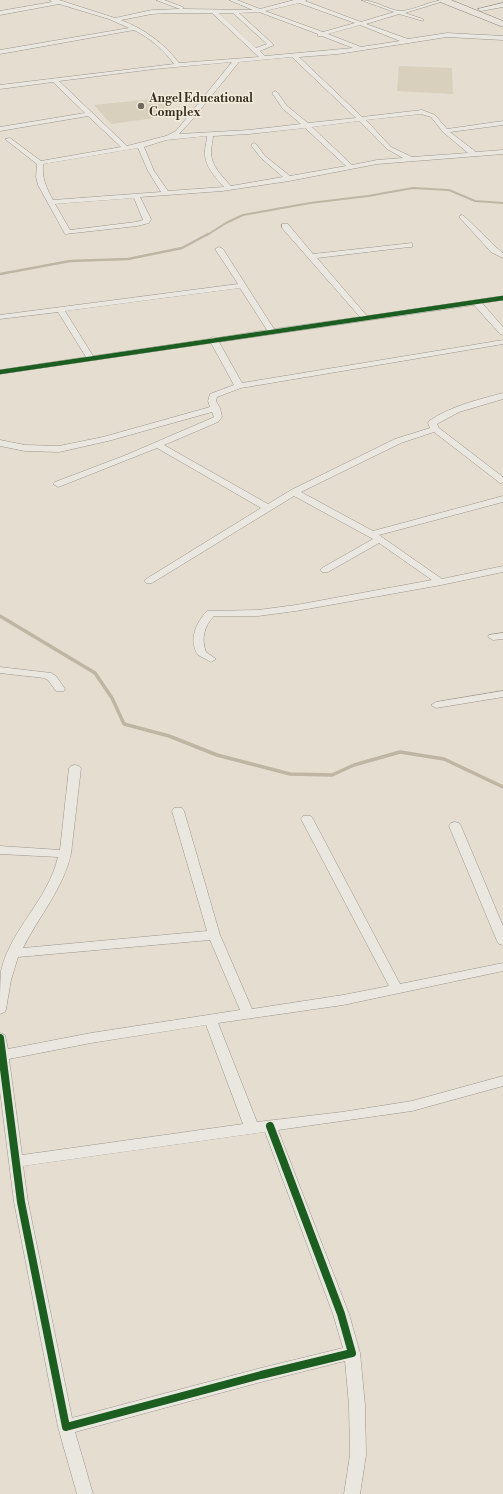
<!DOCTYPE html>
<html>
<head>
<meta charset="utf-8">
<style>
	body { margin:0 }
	canvas { display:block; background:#e5ded0 }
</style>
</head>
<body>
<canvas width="503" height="1494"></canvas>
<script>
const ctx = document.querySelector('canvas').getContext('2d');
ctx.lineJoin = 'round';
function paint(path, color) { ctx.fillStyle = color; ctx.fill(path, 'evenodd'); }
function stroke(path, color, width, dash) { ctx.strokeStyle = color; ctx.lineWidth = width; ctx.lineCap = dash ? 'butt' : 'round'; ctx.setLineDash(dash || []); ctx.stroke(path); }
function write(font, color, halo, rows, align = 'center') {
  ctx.font = font + ' "Libre Bodoni",serif'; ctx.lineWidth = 3; ctx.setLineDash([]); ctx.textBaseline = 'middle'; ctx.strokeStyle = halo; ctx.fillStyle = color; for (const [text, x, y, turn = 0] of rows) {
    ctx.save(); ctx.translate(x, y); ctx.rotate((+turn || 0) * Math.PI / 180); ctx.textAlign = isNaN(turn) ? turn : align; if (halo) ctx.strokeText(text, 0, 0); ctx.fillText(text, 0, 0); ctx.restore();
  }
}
paint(new Path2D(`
	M399,66l53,2 1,26 -56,-3z
	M161,98l16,17 -66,9 -17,-19z`), '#d8cfbc');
stroke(new Path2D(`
	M207,235l19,-12 17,-8 67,-12 58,-7 45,-8 36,2 26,11 28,2`), '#bfb5a3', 2);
stroke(new Path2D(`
	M0,274l70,-13 58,-2 54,-11 26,-14`), '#bfb5a3', 2.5);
stroke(new Path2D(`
	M0,616l95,57 17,25 12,26 45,12 48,19 73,19 42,1 22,-10 46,-13 44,7 59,28`), '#bfb5a3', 3.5);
const street = new Path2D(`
	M50,0h9l56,18 37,-8 28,-1 -24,-9h8l19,7 1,1 -2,1 71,1 -24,-10h8l23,9 34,-9h13l-2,1 56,21 33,-10 -33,-12c14,0 29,11 40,11 15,-1 29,-11 46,-11l-42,13 18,6v2l-24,-7 -33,10 42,15 39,-6 56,3v4l-56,-3 -109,17 -39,3 63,60 60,-7 13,5 12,14 56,-8v4l-53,7 26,20 27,-2v4l-126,10 -88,17 -67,10 -82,6 11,22 -2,4 -12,3 -72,8 -27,-49 -2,-8 1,-13 -32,-25 5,-1 31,23 80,-14 -33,-31 -88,15v-4l85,-14 -32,-31 -53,7v-4l174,-21c-10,-14 -24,-26 -40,-34l-134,24v-4l129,-22 -20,-9 -50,-15 -59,11v-4l52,-9zM299,3l56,20 -32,9 -58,-21zM259,12l59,22v2h4l31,12 -88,8 -5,-5 14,-6 -35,-32zM169,13h43l47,44 -80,6c-15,-20 -35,-34 -58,-43l31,-6zM219,13h14l34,31 -11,4zM360,25l40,16 -39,6 -33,-13zM292,57l64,61 -48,5 -21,-17 -10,-14 -2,-1 -3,2 11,16 18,15 -52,6 -70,4 12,-13 48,-59zM232,62l-56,69 -10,5 -39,10 -68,-65 95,-12zM421,114l10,3 12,15 25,21 -56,4 -21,-10 -25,-27zM359,121l28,28 16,9 -26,2 -25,5 -40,-38zM305,128l41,38 -56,10 -25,-20 -9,-12 -2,-1 -3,2 10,13 22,19 -52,9c-9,-10 -20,-20 -20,-34 0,-6 2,-11 2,-16l36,-2zM207,136c0,5 -2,10 -2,15 -1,15 10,26 19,36l-56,4 -14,-20 -10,-24 22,-7zM138,148l10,23 13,21 -108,8c-7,-13 -11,-21 -10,-36zM134,198l9,22 -7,2 -66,8 -15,-26z
	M503,3v4l-22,4 -3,-2z
	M462,215l2,1 33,32 6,5v5l-12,-6 -31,-34v-2z
	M282,224h6l25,30 99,-11v4h-3l-92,11 50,58 136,-20v4l-21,3 21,24v7h-3l-26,-29 -255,37 23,41 261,-43v4l-262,44 -24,9 -1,4 4,7 2,9 -4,5 -54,23 104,59 23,-14 104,-51 35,-11 -2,-5 1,-2c22,-15 48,-21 74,-28v6l-44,13 -22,12 2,4 64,49v7l-3,-1 -66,-51 -33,11 -100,49 72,39 130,-35v6l-124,33 63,44 61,-13v6l-62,13 -145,26 -38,5h-44c-10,10 -13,23 -8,36l10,7 -5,3 -13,-7c-10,-15 -2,-32 9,-44l51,-1 38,-5 136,-25 -53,-37 -51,29h-6l-2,-2 2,-2 51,-29 -79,-43 -142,87h-6l-2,-2 2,-2 115,-71 -104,-60 -96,38 -3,1 -5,-3 2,-2 71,-27 86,-37 2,-1 -2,-5 -104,29 -49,11 -34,-1 -25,-5v-6l25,5 34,1 44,-9 107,-30 -2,-6 2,-7 24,-9 -23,-42 -211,31v-4l86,-13 -28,-45 -58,7v-4l238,-31 -23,-35 4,-2 4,2 51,80 86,-12 -78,-89zM240,288l27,42 -51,8 -3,-1 -4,2 -116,17 -28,-45z
	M503,633v6l-10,1 -5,-3 1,-2z
	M0,667l51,6 5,3 9,13 -1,2h-8l-8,-11 -4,-2 -44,-5z
	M503,691v6l-67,11 -5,-3 5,-3z
	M75,765l4,1 2,2 -10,86c-8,35 -32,62 -48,94l184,-17 -35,-120 2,-3h8l2,3 36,124 32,74 91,-14 46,-9 -88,-167 2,-3h8l2,3 87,165 103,-21v8l-160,34 -125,18 39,99 85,-10 70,-11 91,-25v10l-91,25 -134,19 71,184 11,39 5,52 1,50 -6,39h-16l6,-39 -1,-50 -4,-44 -84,21 -186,50 18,62h-16l-19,-67 -44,-225 -14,-111v-58l5,2 3,14 83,-16 149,-23 -30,-70 -192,17 -7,23 -5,29 -1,3 -5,2c0,-14 0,-30 1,-43 9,-41 47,-71 57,-114l-58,-3v-8l60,4 9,-82 2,-2zM206,1025l37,99 -221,31 -13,-96 82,-16zM265,1132l68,182 10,34 -82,20 -189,50 -44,-216 -5,-36z
	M455,822l4,1 2,3 42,100v19l-4,-1 -2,-3 -48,-115 2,-3z`);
const highway = new Path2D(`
	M438,0h13l52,21v6l-63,-25z`);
stroke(street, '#9a958c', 1);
stroke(highway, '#817c74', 1);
paint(street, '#eae7e0');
paint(highway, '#e7e3db');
stroke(new Path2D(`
	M0,372l503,-74`), '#1b5e20', 4.5);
stroke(new Path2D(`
	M0,1038l21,164 45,225 195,-52 91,-22 -11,-39 -71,-188`), '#1b5e20', 8);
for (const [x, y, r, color] of [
	[141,106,4,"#736a5f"]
]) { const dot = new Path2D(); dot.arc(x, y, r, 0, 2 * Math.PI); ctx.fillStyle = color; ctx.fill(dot); stroke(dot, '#f3ecdb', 1.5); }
write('bold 12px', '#362c22', '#f3ecdb', [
	["Angel Educational",149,99],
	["Complex",149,113]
], 'left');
</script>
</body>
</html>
